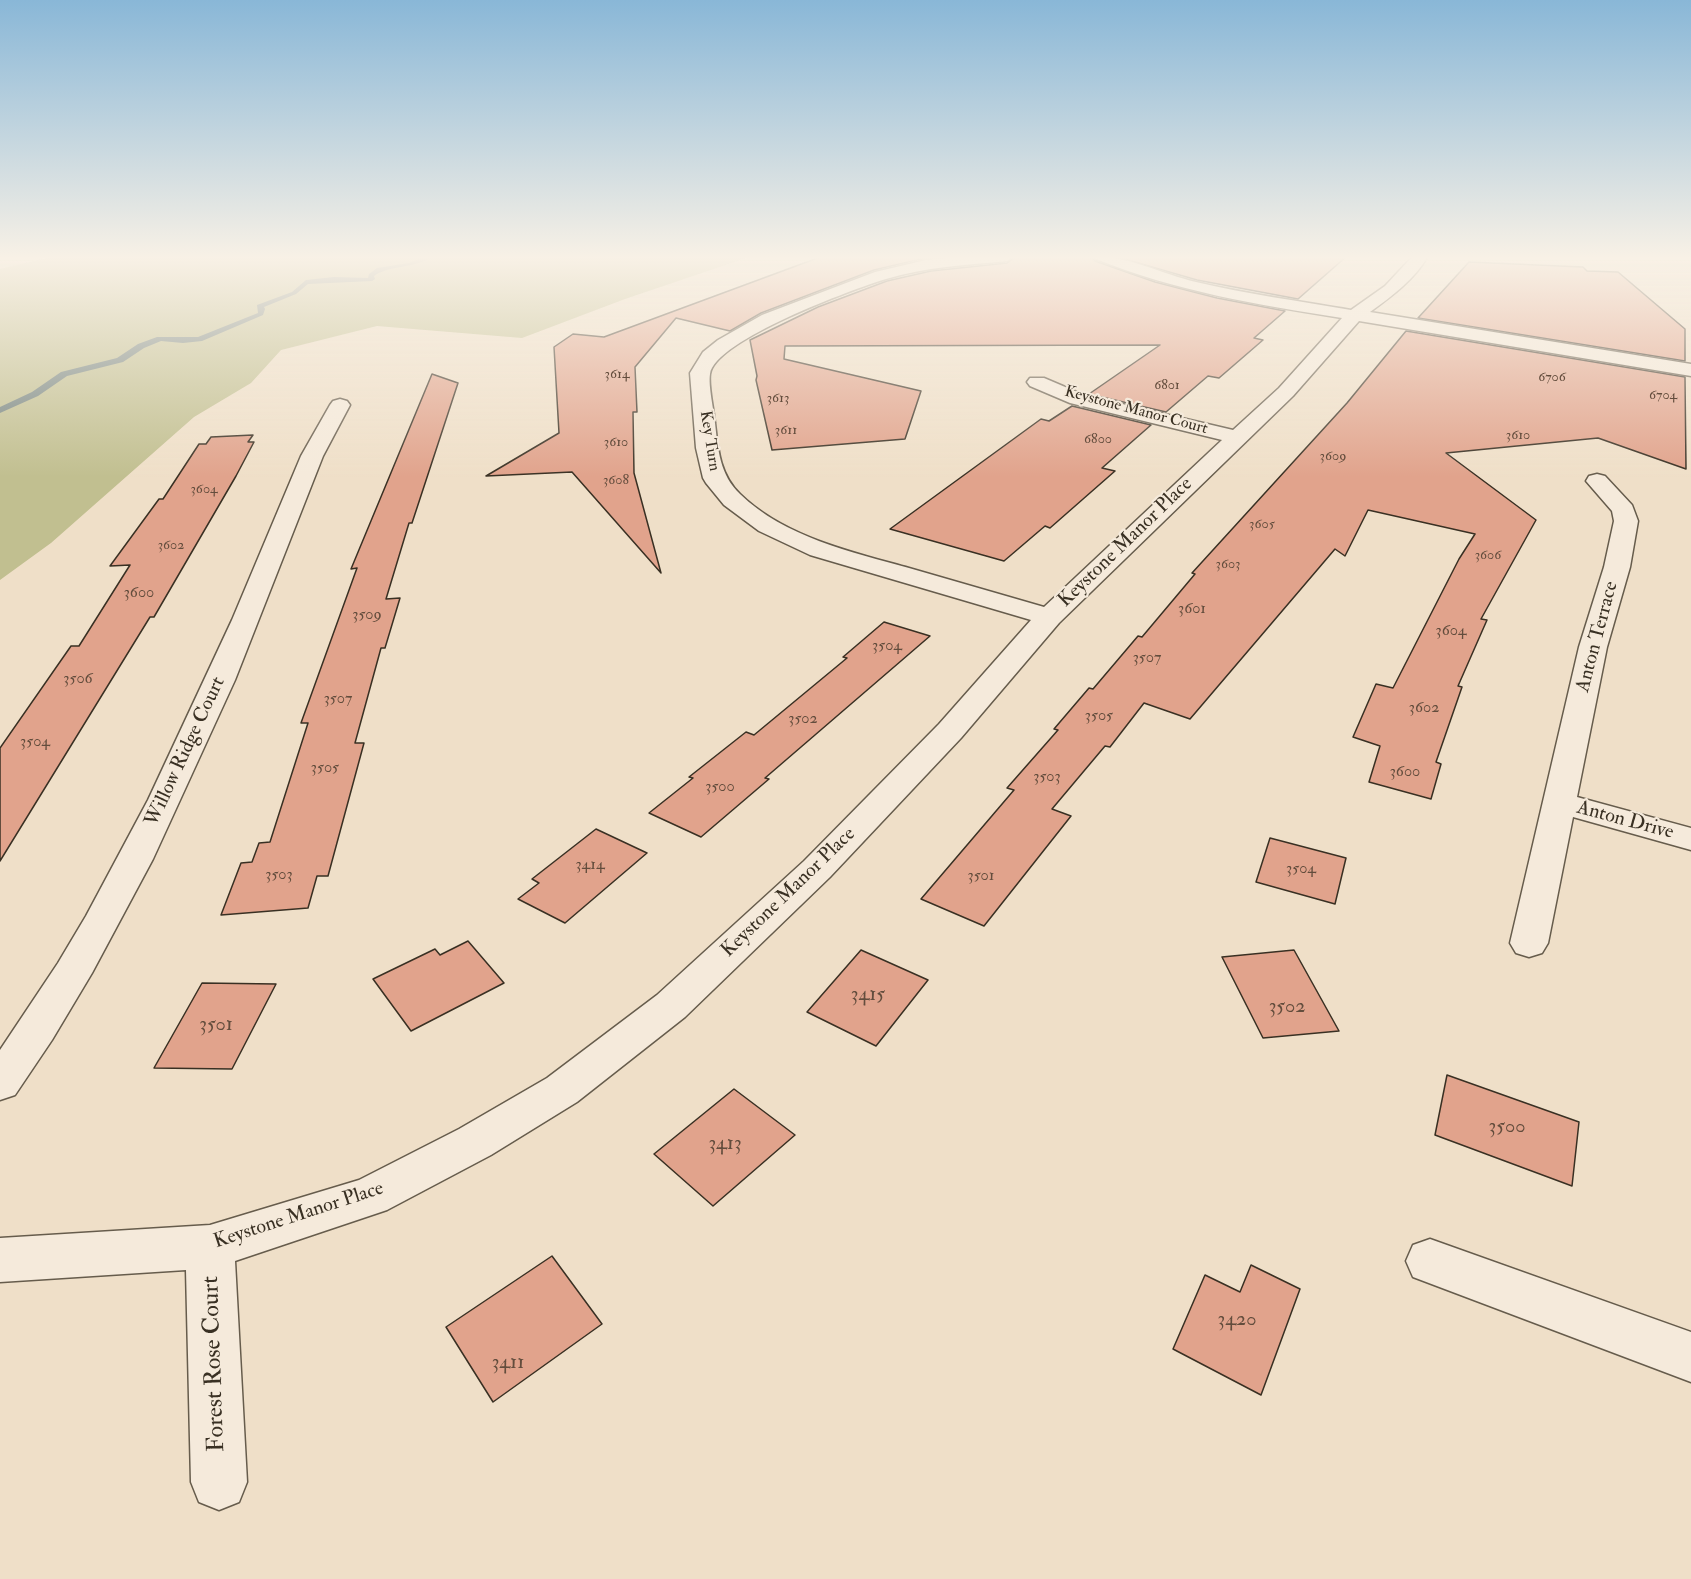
<!DOCTYPE html>
<html>
<head>
<meta charset="utf-8">
<style>
	body { margin:0 }
	canvas { display:block; background:#efdfc8 }
</style>
</head>
<body>
<canvas width="1691" height="1579"></canvas>
<script>
const ctx = document.querySelector('canvas').getContext('2d');
ctx.lineJoin = 'round';
function paint(path, color) { ctx.fillStyle = color; ctx.fill(path, 'evenodd'); }
function stroke(path, color, width, dash) { ctx.strokeStyle = color; ctx.lineWidth = width; ctx.lineCap = dash ? 'butt' : 'round'; ctx.setLineDash(dash || []); ctx.stroke(path); }
function write(font, color, halo, rows, align = 'center') {
  ctx.font = font + ' "IM FELL Double Pica",serif'; ctx.lineWidth = 4.5; ctx.setLineDash([]); ctx.textBaseline = 'middle'; ctx.strokeStyle = halo; ctx.fillStyle = color; for (const [text, x, y, turn = 0] of rows) {
    ctx.save(); ctx.translate(x, y); ctx.rotate((+turn || 0) * Math.PI / 180); ctx.textAlign = isNaN(turn) ? turn : align; if (halo) ctx.strokeText(text, 0, 0); ctx.fillText(text, 0, 0); ctx.restore();
  }
}
paint(new Path2D(`
	M55,256h697l-127,43 -103,39 -145,-12 -96,24 -30,33 -57,34 -143,126 -51,37v-311z`), '#c1bf90');
paint(new Path2D(`
	M426,256h8c-20,13 -45,9 -60,20l1,3 -3,2 -64,3 -12,10 -32,13 1,2 -2,6 -61,26 -19,2 -22,-2 -17,7 -21,14 -56,14 -29,20 -38,17v-6l32,-15 29,-20 56,-14 21,-14 19,-7h41l60,-24 -1,-8 35,-13 14,-12 28,-3 34,1 1,-4 8,-6 32,-5z`), '#748380');
const building = new Path2D(`
	M823,256h123l-21,2 -51,12 -113,43 -31,18 -54,-13 -41,49 2,45h-4l1,61 27,100 -89,-101 -86,4 73,-43 -5,-86 19,-13 31,3z
	M1017,256h75l3,5 60,21 62,16 68,13 -31,27 9,2 -44,38 -11,-2 -42,36 -77,-18 71,-49 -375,1 -1,13 137,32 -16,48 -133,11 -16,-70 1,-4 -7,-36 68,-33 69,-26 44,-10 76,-8z
	M1114,256h233l-49,43 -101,-19z
	M1469,262l114,5 4,4 31,1 67,57v32l-267,-43z
	M1406,331l279,46 1,92 -88,-31 -152,15 90,67 -55,99 6,1 -29,66 4,1 -26,75 5,2 -10,35 -62,-17 11,-36 -27,-9 23,-53 17,4 66,-129 16,-25 -107,-24 -23,46 -10,-7 -145,170 -46,-16 -34,44 -5,-1 -53,63 19,7 -87,110 -63,-27 93,-109 -7,-2 51,-58 -4,-1 35,-41 4,1 45,-53 4,1 53,-63 -3,-1 155,-170z
	M432,374l26,9 -46,140h-3l-23,76 14,-1 -15,50h-4l-26,95h9l-36,133h-11l-9,32 -87,7 20,-52 11,-1 7,-19 11,-1 38,-119h-7l56,-155 -6,1z
	M1072,406l79,19 -49,43 13,3 -65,57 -5,-2 -41,35 -114,-32 151,-110 8,2z
	M253,435l-5,7h6l-18,34 -82,141h-4l-150,244v-113l71,-102h8l51,-81 -20,1 49,-67h4l36,-55h7l5,-7z
	M884,622l46,14 -165,142 4,1 -68,58 -52,-24 44,-35 -4,-1 57,-45 8,3 93,-77 -4,-1z
	M596,829l51,24 -82,70 -47,-24 21,-16 -7,-4z
	M1270,838l76,20 -11,46 -79,-22z
	M468,941l36,42 -93,48 -38,-52 62,-30 5,6z
	M861,950l67,30 -52,66 -69,-34z
	M1294,950l45,81 -76,7 -41,-81z
	M202,983l74,1 -44,85 -78,-1z
	M1447,1075l132,47 -7,64 -137,-51z
	M734,1089l61,46 -82,71 -59,-52z
	M552,1256l50,68 -109,78 -47,-75z
	M1251,1265l49,24 -39,106 -88,-46 32,-74 35,17z`);
paint(building, '#e1a38c');
stroke(building, '#393023', 1.5);
const minor = new Path2D(`
	M967,256h48l-8,5c-40,4 -82,6 -121,18 -33,10 -171,61 -176,95 -2,12 4,36 5,49 3,27 5,52 25,71 44,43 112,58 169,74 45,13 90,26 135,39l178,-167 -152,-37 -40,-17 -3,-4 3,-4h14l40,17 149,35 46,-42 63,-70c-84,-13 -167,-27 -246,-59l-2,-3c34,0 68,18 102,26 51,12 103,19 155,28l34,-24 28,-30h15c-14,24 -36,40 -58,56l321,52v12l-332,-55 -66,75 -234,227 -98,115 -131,139 -145,140 -108,85 -86,53 -104,55 -152,51 12,221 -8,20 -20,8 -20,-8 -8,-20 -5,-212 -186,12v-44l210,-13 149,-45 100,-51 88,-51 110,-83 147,-134 135,-137 92,-104 -221,-65 -51,-24 -35,-26 -18,-22 -3,-5 -7,-30 -6,-75 13,-21 15,-12 44,-25 113,-43 51,-12z
	M340,399l7,2 3,4 -27,51 -88,224 -82,179 -61,114 -40,67 -37,55 -15,5v-50l58,-87 28,-47 62,-116 84,-180 69,-164 29,-51 3,-4z
	M1597,474l8,2 27,29 6,16 -8,46 -23,80 -30,150 114,31v22l-118,-33 -25,126 -6,10 -13,4 -13,-4 -6,-10 69,-296 25,-80 10,-46 -2,-10 -26,-30 3,-5z
	M1430,1239l261,93v50l-278,-105 -7,-16 7,-16z`);
stroke(minor, '#665c4c', 3);
paint(minor, '#f5eadb');
const sky = ctx.createLinearGradient(0, 0, 0, 477);
sky.addColorStop(0, '#89b7d7');
sky.addColorStop(0.54, '#f8f1e6');
sky.addColorStop(1, '#f8f1e600');
ctx.fillStyle = sky;
ctx.fillRect(0, 0, 1691, 477);
write('14px', '#634d3d', null, [
	["3614",617,375],
	["6706",1552,378],
	["6801",1167,386],
	["6704",1663,396],
	["3613",778,399],
	["3611",786,431],
	["3610",1518,436],
	["6800",1098,440],
	["3610",616,443],
	["3609",1333,457],
	["3608",616,481],
	["3604",204,490],
	["3605",1262,525],
	["3602",171,546],
	["3606",1488,556],
	["3603",1228,565]
]);
write('16px', '#393023', '#f5eadb', [
	["Keystone Manor Court",1136,411,15],
	["Key Turn",709,441,81]
]);
write('16px', '#634d3d', null, [
	["3600",139,594],
	["3601",1192,610],
	["3509",367,616],
	["3604",1451,632],
	["3504",887,647],
	["3507",1147,659],
	["3506",78,680],
	["3507",338,700],
	["3602",1424,709],
	["3505",1099,717],
	["3502",803,720],
	["3504",35,743],
	["3505",325,769],
	["3600",1405,773],
	["3503",1047,778],
	["3500",720,788],
	["3414",590,866],
	["3504",1301,870],
	["3503",279,876],
	["3501",981,877]
]);
write('20px', '#393023', '#f5eadb', [
	["Keystone Manor Place",1126,543,-44],
	["Anton Terrace",1598,637,-75],
	["Willow Ridge Court",186,752,-65],
	["Anton Drive",1625,821,15],
	["Keystone Manor Place",789,893,-44],
	["Keystone Manor Place",299,1216,-18]
]);
write('20px', '#634d3d', null, [
	["3415",868,996],
	["3502",1287,1008],
	["3501",216,1026],
	["3500",1507,1128],
	["3413",725,1145],
	["3420",1237,1321],
	["3411",508,1364]
]);
write('24px', '#393023', '#f5eadb', [
	["Forest Rose Court",215,1364,-92]
]);
</script>
</body>
</html>
